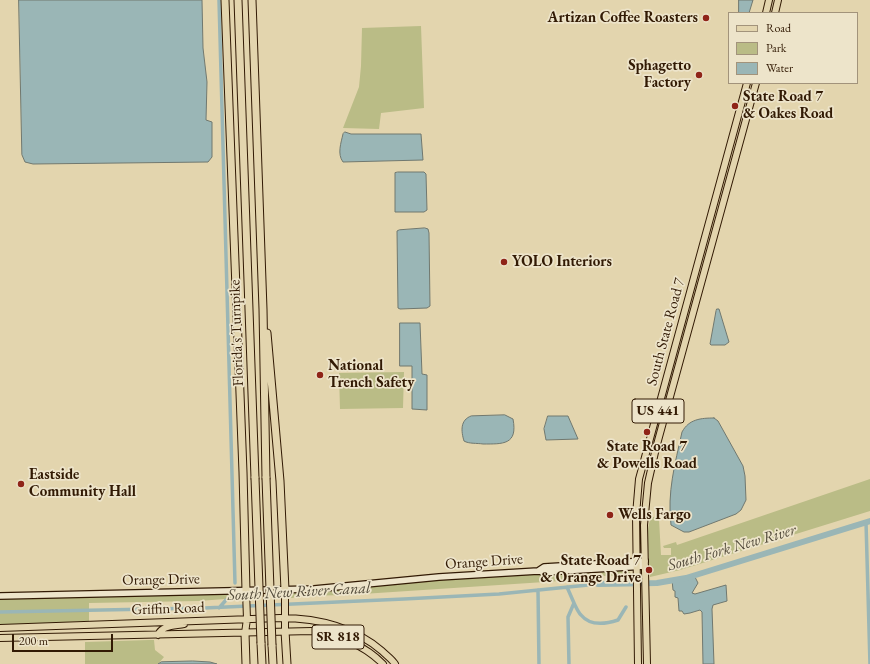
<!DOCTYPE html>
<html>
<head>
<meta charset="utf-8">
<style>
	body { margin:0 }
	#map { position:relative; width:870px; height:664px; overflow:hidden; background:#e3d5ae; font-family:"EB Garamond",serif }
	canvas { display:block }
	.legend { position:absolute; left:728px; top:12px; width:130px; height:72px; box-sizing:border-box; background:#ede4ca; border:1px solid #a2937b; margin:0; padding:5px 7px; list-style:none; font-size:12px; color:#321a04 }
	.legend li { display:flex; align-items:center; gap:8px; height:20px }
	.legend b { width:20px; border:1px solid #a2937b }
	.scale { position:absolute; left:12px; top:634px; width:101px; height:18px; box-sizing:border-box; border:2px solid #321a04; border-top:0; padding-left:5px; font-size:12px; line-height:14px; white-space:nowrap; color:#321a04; -webkit-text-stroke:3px #ede4ca; paint-order:stroke }
</style>
</head>
<body>
<div id="map">
<canvas width="870" height="664"></canvas>
<ul class="legend">
<li><b style="height:5px;background:#e3d5ae"></b>Road</li>
<li><b style="height:11px;background:#babc86"></b>Park</li>
<li><b style="height:11px;background:#9ab6b6"></b>Water</li>
</ul>
<div class="scale">200 m</div>
</div>
<script>
const ctx = document.querySelector('canvas').getContext('2d');
ctx.lineJoin = 'round';
function paint(path, color) { ctx.fillStyle = color; ctx.fill(path, 'evenodd'); }
function stroke(path, color, width, dash) { ctx.strokeStyle = color; ctx.lineWidth = width; ctx.lineCap = dash ? 'butt' : 'round'; ctx.setLineDash(dash || []); ctx.stroke(path); }
function write(font, color, halo, rows, align = 'center') {
  ctx.font = font + ' "EB Garamond",serif'; ctx.lineWidth = 3.5; ctx.setLineDash([]); ctx.textBaseline = 'middle'; ctx.strokeStyle = halo; ctx.fillStyle = color; for (const [text, x, y, turn = 0] of rows) {
    ctx.save(); ctx.translate(x, y); ctx.rotate((+turn || 0) * Math.PI / 180); ctx.textAlign = isNaN(turn) ? turn : align; if (halo) ctx.strokeText(text, 0, 0); ctx.fillText(text, 0, 0); ctx.restore();
  }
}
paint(new Path2D(`
	M421,26l3,82 -43,5 -2,16 -36,-1 16,-41 2,-21 1,-38z
	M404,372l-1,36 -63,1 -1,-36z
	M870,479v32l-190,59 -30,7c0,-12 -6,-52 2,-60h4l3,2 2,36h10v-7h-7l-1,-2 13,-4 1,3z
	M622,569l8,3 2,6 -3,-2h-25l-3,-4 -11,1 -7,5 -1,-1 -7,1v2l-228,15 -51,1 -3,2h-5l1,-3 4,-2 159,-14z
	M194,594l44,1 5,5 -16,1 -2,-2 -27,2 -109,2v18l-89,4v-27z
	M149,640h5l1,10 9,7 -6,7h-73v-22z`), '#babc86');
const water = new Path2D(`
	M19,0h183l1,48 4,34 -1,38 6,2v35l-4,5 -175,2 -8,-2 -3,-7z
	M739,0h14l-4,13h-10z
	M345,132l6,2h70l2,26 -80,2c-6,-8 -2,-19 0,-28z
	M398,172h26l2,2 1,36 -3,2h-29v-39z
	M425,228l3,1 1,4 1,73 -3,2 -27,1 -2,-1 -1,-77 2,-1z
	M717,309h2l10,33 -4,3h-14l-1,-1 6,-33z
	M400,323h20l2,51 5,1v35l-15,-1v-43h-12z
	M505,415l8,4c5,26 -10,25 -30,25 -6,-1 -14,0 -19,-3 -3,-10 -4,-21 7,-25z
	M548,416h20l10,23 -32,1 -2,-11z
	M714,418l4,3 25,45 2,10 1,24 -5,10 -5,4 -47,18h-5l-13,-7c-4,-33 4,-61 11,-93 7,-13 19,-14 32,-14z
	M695,577l3,6 -6,10 3,1 31,-9 1,16 -14,4 -1,4 2,55h-11l-1,-52 -2,-2 -10,3 -6,1 -2,-3h-3l-1,-13 -3,-1v-6l-2,-1 -1,-10z
	M193,661l17,1 7,2h-59l3,-2z`);
paint(water, '#9ab6b6');
stroke(water, '#70786f', 1);
stroke(new Path2D(`
	M219,0l16,583
	M866,522l4,142
	M567,587l7,16 -6,14 1,47
	M538,590l1,74
	M574,603c2,4 4,9 7,12 9,11 25,9 37,5l8,-13
	M219,608l7,-8
	M0,612l204,-4 200,-9 95,-5 99,-10`), '#9ab6b6', 3.5);
stroke(new Path2D(`
	M598,584l59,-1 29,-5 184,-57`), '#9ab6b6', 6);
const secondary = new Path2D(`
	M538,571l6,-4 101,-6
	M0,596l314,-7 125,-12 99,-6 7,1 100,-6`);
const primary = new Path2D(`
	M766,13l3,-13
	M775,13l3,-13
	M285,590v41
	M0,628l280,-10c37,0 73,8 102,33 4,4 10,8 13,13
	M245,633l2,-14 -1,-28
	M158,635c4,-10 17,-9 26,-11
	M0,638l312,-7c27,4 52,14 71,33
	M638,664l-2,-149 3,-36 108,-396
	M647,664l-3,-139 4,-42 8,-35 100,-365`);
const highway = new Path2D(`
	M225,0l18,472 3,119
	M238,0l17,478
	M252,0l11,309 3,169
	M267,333l13,148 5,109
	M285,631l2,33
	M245,633l1,31
	M261,643l1,21
	M272,645l1,19`);
stroke(secondary, '#321a04', 8);
stroke(primary, '#321a04', 8);
stroke(highway, '#321a04', 9);
stroke(secondary, '#ede4ca', 5.5);
stroke(primary, '#e3d5ae', 6);
stroke(highway, '#e3d5ae', 7);
const highwayBridge = new Path2D(`
	M255,478l6,165
	M266,478l6,167`);
stroke(highwayBridge, '#321a04', 9, []);
stroke(highwayBridge, '#e3d5ae', 7);
for (const [x, y, r, color] of [
	[706,18,4,"#8f2418"],
	[699,75,4,"#8f2418"],
	[735,106,4,"#8f2418"],
	[504,262,4,"#8f2418"],
	[320,375,4,"#8f2418"],
	[647,432,4,"#8f2418"],
	[21,484,4,"#8f2418"],
	[610,515,4,"#8f2418"],
	[649,570,4,"#8f2418"]
]) { const dot = new Path2D(); dot.arc(x, y, r, 0, 2 * Math.PI); ctx.fillStyle = color; ctx.fill(dot); stroke(dot, '#ede4ca', 1.5); }
for (const [x, y, w] of [
	[658,411,52],
	[338,637,52]
]) { const box = new Path2D(); box.roundRect(x - w / 2, y - 12, w, 24, 3); ctx.fillStyle = '#ede4ca'; ctx.fill(box); stroke(box, '#321a04', 1); }
write('bold 14px', '#321a04', null, [
	["US 441",658,411],
	["SR 818",338,637]
]);
write('bold 15px', '#321a04', '#ede4ca', [
	["Artizan Coffee Roasters",698,18,"right"],
	["Sphagetto",691,66,"right"],
	["Factory",691,83,"right"],
	["State Road 7",743,97],
	["& Oakes Road",743,114],
	["YOLO Interiors",512,262],
	["National",328,366],
	["Trench Safety",328,383],
	["State Road 7",647,447,"center"],
	["& Powells Road",647,464,"center"],
	["Eastside",29,475],
	["Community Hall",29,492],
	["Wells Fargo",618,515],
	["State Road 7",641,561,"right"],
	["& Orange Drive",641,578,"right"]
], 'left');
write('15px', '#321a04', '#ede4ca', [
	["South State Road 7",666,332,-75],
	["Florida's Turnpike",237,333,-92],
	["Orange Drive",484,562,-4],
	["Orange Drive",161,580,-1],
	["Griffin Road",168,609,-2]
]);
write('italic 16px', '#514939', '#ede4ca', [
	["South Fork New River",732,548,-16],
	["South New River Canal",299,592,-3]
]);
</script>
</body>
</html>
